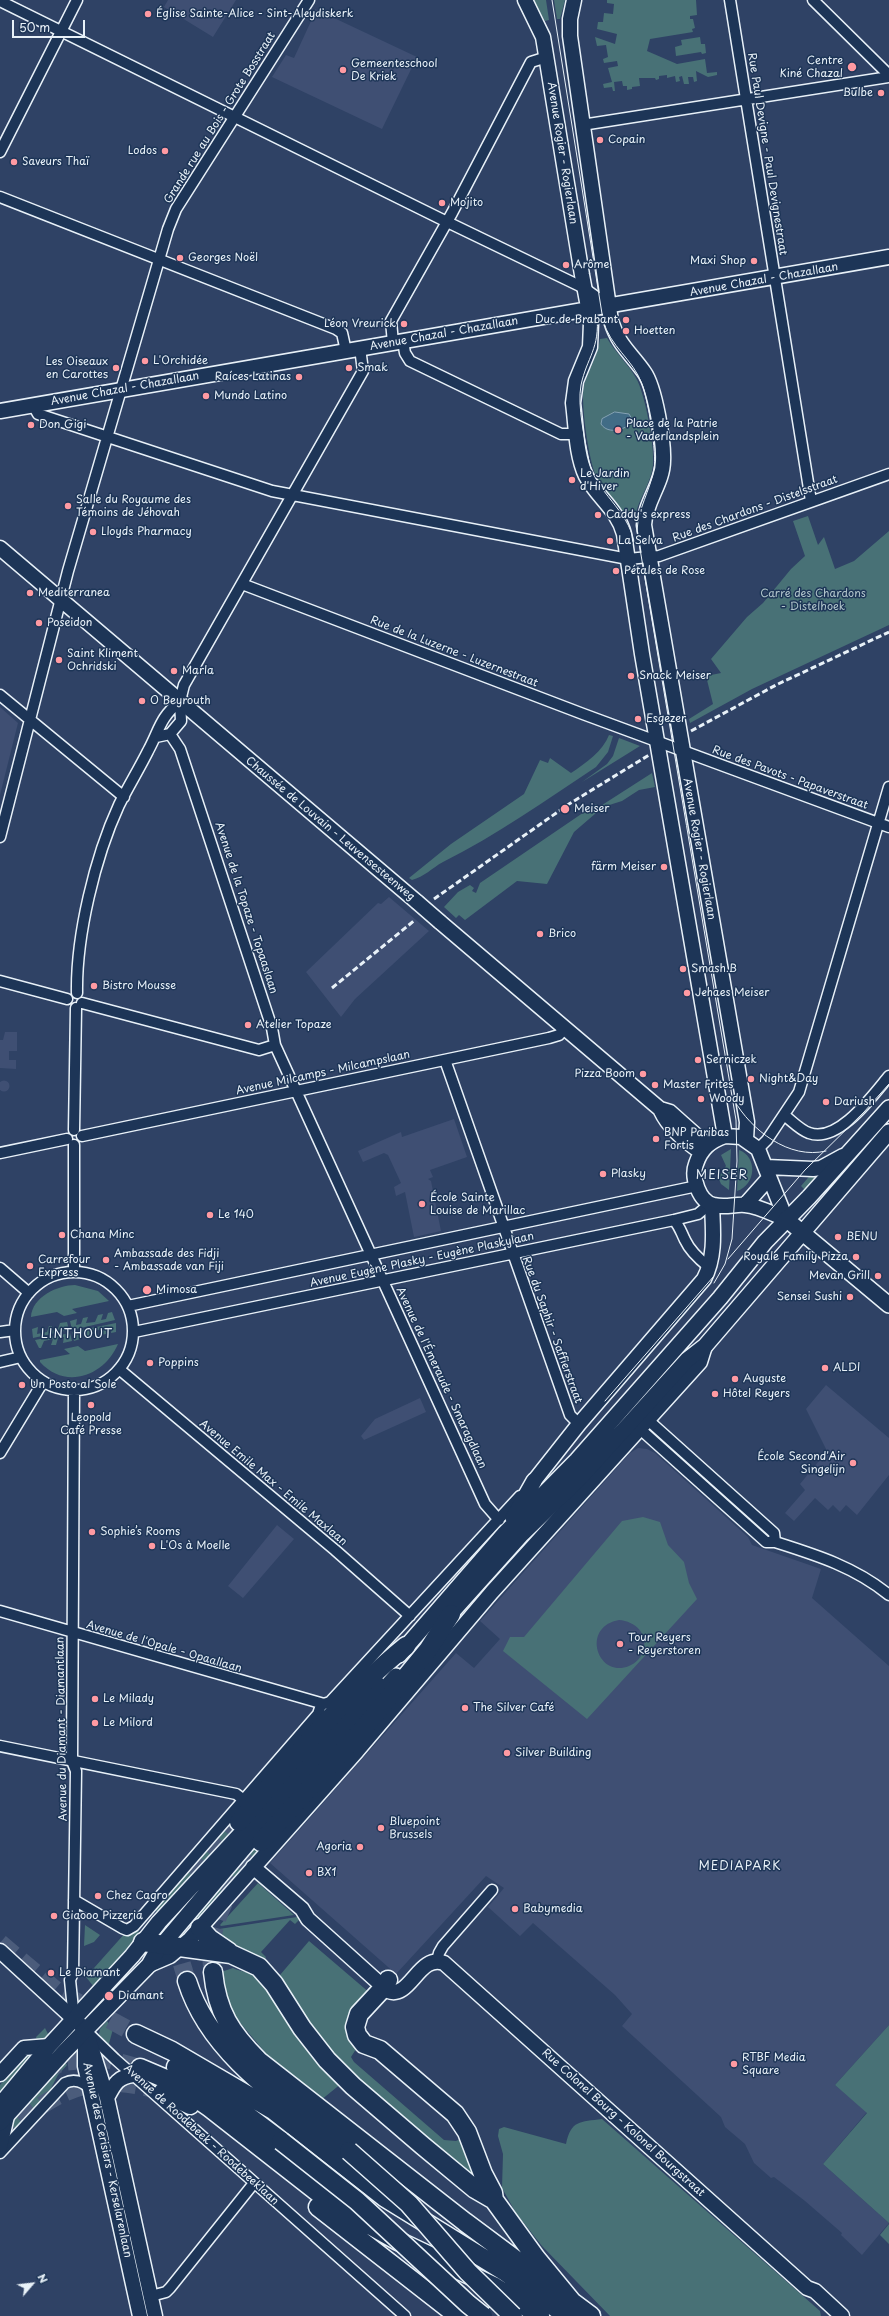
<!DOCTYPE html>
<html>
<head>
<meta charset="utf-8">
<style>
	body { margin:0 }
	#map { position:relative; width:889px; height:2316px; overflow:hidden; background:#2f4265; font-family:"Playpen Sans",sans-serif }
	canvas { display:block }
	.north { position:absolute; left:12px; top:2264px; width:40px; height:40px; -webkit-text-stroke:3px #1d3557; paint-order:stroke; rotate:62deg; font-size:11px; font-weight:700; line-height:16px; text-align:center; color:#e8f1f8 }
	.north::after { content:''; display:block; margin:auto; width:14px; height:18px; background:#e8f1f8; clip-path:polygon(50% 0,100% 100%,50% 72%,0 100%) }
	.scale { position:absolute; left:12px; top:20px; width:73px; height:18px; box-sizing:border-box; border:2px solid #e8f1f8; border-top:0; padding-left:5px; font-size:12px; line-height:14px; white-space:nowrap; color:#e8f1f8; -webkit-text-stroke:3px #1d3557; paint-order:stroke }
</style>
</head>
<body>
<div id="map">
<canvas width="889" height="2316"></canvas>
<div class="north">N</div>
<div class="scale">50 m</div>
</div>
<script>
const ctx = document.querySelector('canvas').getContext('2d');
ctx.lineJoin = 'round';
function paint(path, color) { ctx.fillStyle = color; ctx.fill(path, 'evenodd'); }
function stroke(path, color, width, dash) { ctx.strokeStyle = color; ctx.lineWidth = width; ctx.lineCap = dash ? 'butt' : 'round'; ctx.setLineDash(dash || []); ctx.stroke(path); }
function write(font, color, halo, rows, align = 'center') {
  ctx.font = font + ' "Playpen Sans",sans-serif'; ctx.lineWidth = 3; ctx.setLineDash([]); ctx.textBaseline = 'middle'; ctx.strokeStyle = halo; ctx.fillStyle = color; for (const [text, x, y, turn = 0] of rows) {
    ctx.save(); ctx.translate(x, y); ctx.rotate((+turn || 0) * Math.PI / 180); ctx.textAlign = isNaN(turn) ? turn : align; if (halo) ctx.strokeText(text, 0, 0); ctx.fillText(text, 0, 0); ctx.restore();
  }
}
paint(new Path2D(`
	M168,0h68l-23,37 -49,-30z
	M315,9l102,48 -35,72 -110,-52 14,-22 8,3 18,-39 -2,-1z
	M0,707l18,16 -18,72z
	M389,897l40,34 -74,68 -14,18 -35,-45 72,-69 3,1z
	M5,1032h12v19h-8v9h7v9l-16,-1v-28h3z
	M-1.5 1086a5.5 5.5 0 1 1 11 0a5.5 5.5 0 1 1-11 0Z
	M454,1119l13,38 -37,13 3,7 -5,2 3,2 10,50 -27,6 -9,-45 -9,4 -2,-9 7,-4 -13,-28 -4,-2 -21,9 -5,-11 43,-19 1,5z
	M826,1385l63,53v37l-32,40 -11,-10 -6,7 -7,-7 -5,5 -13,-12 -21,23 -9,-8 20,-23 -5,-6 27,-33 -21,-42z
	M420,1398l6,14 -62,28 -3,-4 14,-17z
	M638,1448l9,1 8,4 93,84 4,8 69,24 -9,29 77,68v359l-54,60 32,27 -44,52 66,59 -27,32 -21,-20 1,-2 -37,-32 -31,-24 -3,1 -17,-15 -9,-19 -20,-17 -4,-10 -99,-91 10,-12 -17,-19 -82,-72 -13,13 -32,-29 16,-19 -18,-12 -90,98 -126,-111 186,-210 18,15 26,-29 -20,-18 150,-168z
	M277,1525l17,14 -51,59 -15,-12z`), '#3f4f73');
paint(new Path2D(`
	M533,0h13l3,20 -4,1z
	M554,0h11l-5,19h-3z
	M607,0h89l1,15 -7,1v3h3l2,9 -3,1 1,3 -43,7 -3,12 30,13 28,-5 2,14 10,-1v3l-9,2 -12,-6 1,10 -3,1 -1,-5h-5l1,7h-5l-2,-8 -3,1 1,4 -4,1 -1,-6 -8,2v-3l-8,1v3l-3,1 -1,-2h-16l1,8 -8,1v2l-5,1v-4h-4l-1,-5 -8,1 1,9h-2l-1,-4 -8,1 -1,-4 9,-2 -4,-14 10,-2 -1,-5 -13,2 -1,-4 5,-2 -2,-12 -9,1 -2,-9 20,7 2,-10 -20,-5 1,-7h5l1,-9 9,1 1,-10 -7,-1z
	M700,37l1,7h4l1,9 -4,1 -1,-2 -25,4 -1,-9 7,-2 -1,-5z
	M607,338c8,14 21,26 29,40 9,15 19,69 17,87 -2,19 -15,34 -18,52l-8,1c-9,-15 -24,-26 -31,-42 -7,-15 -16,-75 -12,-91 5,-16 14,-30 16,-46z
	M808,516l10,29 6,-8 11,32 19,-8 35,-30v94l-137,64 -62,34 -1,-4 24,-15 -7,-28 15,-3 -10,-14 36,-42 16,-14 28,-34 14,-13 -12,-35z
	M609,735l4,1 -5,16 -12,15c-50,33 -99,68 -153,95 -11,6 -19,15 -31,18l-3,-2 42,-34 73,-50 16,-34 8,3 2,-5 21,15c15,-10 32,-22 38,-38z
	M619,738l21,8 -58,36 25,-18 6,-8z
	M652,773l3,14 -16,3 -17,11 -19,6 -29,25 -27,52 -30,-3 -52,39 -6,-5 -3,3 -12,-11 14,-15 12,-7 4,3 -2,3 4,2 4,-10 116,-79 3,3z
	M731,1149l-2,41 -8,-6 -3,-7 8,-11 -5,-11z
	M739,1150c19,7 17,35 -2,41z
	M813,1172h9l-17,18 -4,-4z
	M75,1285l23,6 11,10 -37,8 5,4 -13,3 -7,-4 -26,5c1,-20 27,-32 44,-32z
	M112,1312l3,8 -43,10 -2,-9 7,-2 -1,6 5,-1 2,-6 5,-1 -2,6 9,-1 3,-7 5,-1 -2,6 5,-1 2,-6z
	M67,1322l2,8 -36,8 -1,-9 6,-2 -1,7 10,-2 2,-6h3l-1,5 7,-2 2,-6z
	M116,1323v9l-5,1 1,-6 -5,1 -1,6 -5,1 1,-6 -9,2 -3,6 -4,1 1,-6 -6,2 -1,5 -6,2 -2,-9z
	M70,1333l2,8 -9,2 1,-6 -6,1 -2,7h-5l2,-6 -9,2 -3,7h-2l-4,-8z
	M118,1344c-13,31 -52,47 -78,18v-2l30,-6 -6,-5 14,-3 7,5z
	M643,1517l17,5 8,23 16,17 5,21 8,16 -110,120 -84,-68 7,-14h14l98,-116zM619,1620c16,1 30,14 24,31 -2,7 -7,12 -14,15 -31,13 -49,-39 -10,-46z
	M236,1819l6,6 -82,88 -8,-4 72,-82 3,2z
	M258,1839l9,8 -73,83 -8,-5z
	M258,1883l36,32 -73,11 -1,-1z
	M297,1917l2,3 -4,4 -5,-4 -29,32 5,5 -1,2 -52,-23 6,-7z
	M85,1925l15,10 -6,7 -10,4z
	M139,1927l-1,10 -44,50 -8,-10 40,-45z
	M309,1941l62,53 -21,20 -3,20 11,12 -7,11 3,5 90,78 12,1 10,-5 19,50 -138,-107 -26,21 -52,-43 -38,-45 -13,-39 15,-5c19,9 29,-1 47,7z
	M107,2021l6,8 -5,18 -9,-13 1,-5z
	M889,2025v198l-66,-59 44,-51 -32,-28z
	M45,2028l5,10 -13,3 -1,-4z
	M29,2054l4,1 -33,42v-12l6,-7 -3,-3z
	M65,2062l2,3 -9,10 -9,17 -41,47 3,-18z
	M602,2119l218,192 1,5h-211l-68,-70 -26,-33 -14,-25 1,-34 -5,-18 1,-7 5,-2 62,17c5,-24 14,-22 36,-25z
	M889,2224v20l-9,-9z`), '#487176');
const water = new Path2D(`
	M615,412l14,2 4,7c-7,9 -25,14 -32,3l1,-5z`);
paint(water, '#416c86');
stroke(water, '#84a1b4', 1);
stroke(new Path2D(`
	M0,1943l57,48 79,43
	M213,1972c-10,-51 23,-90 48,-130
	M187,1981l-9,-30 7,-48 8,-22 11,-19 35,-40
	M42,2070l22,-8 39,-4 37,10
	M0,2139c53,-48 89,-69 161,-48`), '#4b5c7b', 18, [18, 9]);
const street = new Path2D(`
	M730,0l81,501
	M813,0l76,75
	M0,1l439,217 145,70 25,18
	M582,125l307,-48
	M0,152l77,-152
	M0,197l336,132 6,4 4,18
	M403,341l2,12 5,8 151,73h16
	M393,343l-2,-22 61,-108 79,-151 16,-5
	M33,405l5,9 234,77 356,68 31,-3 230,-82
	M242,584l341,130 306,113
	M0,695l124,102
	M170,734l10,15 92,279 3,17 210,459 14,16
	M156,737l14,-3 11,-13 -1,-20 4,-16 179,-314 -3,-23
	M0,837l68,-266 100,-342 8,-20 133,-209
	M0,981l67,18
	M77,993c-1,-57 18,-136 42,-188 9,-18 20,-36 29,-54 12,-22 11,-32 32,-50
	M82,1003l177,47 16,-5
	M445,1060l125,355 9,9
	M784,1115c8,6 16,15 25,18 29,11 64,-38 80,-57
	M74,1130l2,-122
	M82,1136l467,-98 10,-3 6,-7
	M758,1149l9,-9 32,-48 90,-305
	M0,1153l67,-14
	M674,1220c6,7 7,12 11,20 5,11 15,20 24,27
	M0,1268l29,25
	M74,1272v-127
	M15 1331a59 59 0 1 1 118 0a59 59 0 1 1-118 0Z
	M128,1306l569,-120
	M0,1332l15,-2
	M134,1332l540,-112 24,-6 13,-11
	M0,1362l21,-5
	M119,1369l216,181 75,66
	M74,1390l-2,371 4,10 -3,202 -3,7 4,39
	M648,1420l126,113 1,9
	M640,1429l126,113h9c41,13 80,25 114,53
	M0,1453l43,-71
	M0,1611l324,93 6,-2 190,-206
	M0,1746l236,48 8,6
	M74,1900l48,28 5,2 7,-4 184,-212 3,-9
	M437,1961l2,-8 4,-7 49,-56
	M87,2032l28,27 290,257
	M0,2153l65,-70c10,-5 18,-1 26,6
	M151,2296l15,-4 4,-4 84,-105`);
const secondary = new Path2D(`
	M525,0l18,37 39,238 9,48 -1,24 -14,34 -3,22c3,23 3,52 13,73 11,21 32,34 38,58l18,120 83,482
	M574,0l-4,19v17l41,285c8,25 19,31 33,51 11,15 20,70 19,89 0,22 -18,41 -19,64l103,597 -1,17
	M0,411l889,-154
	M0,548l417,354
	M440,922l220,187 10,3 37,33
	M661,1111c8,17 25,31 40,41
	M725,1136l16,1 17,12 28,70c-13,-5 -28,-13 -41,-14 -10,-1 -20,3 -31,0 -15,-3 -23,-28 -18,-41 5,-15 14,-23 29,-28z
	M766,1167l47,2 8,-1 22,-12
	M745,1205l24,-27
	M534,1481l45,-57 125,-145c12,-23 9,-49 8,-74
	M253,1867l49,42 6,10 80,72c22,9 31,-38 56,-28l363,325 8,3 27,25
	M0,1951l86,79 21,68 48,218
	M149,1965l21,-9 20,-17 167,-188 135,-159 208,-230 5,-16
	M85,2040v26l55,250
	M0,2074l24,-26 25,-2
	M107,2098c7,-13 10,-21 26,-23
	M0,2147l7,-31`);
const primary = new Path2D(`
	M786,1219l103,86
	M513,1518l21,-37
	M443,1622l79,-88 60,-58 105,-116 18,-14 184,-214
	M399,1655l106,-122 72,-73 143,-162 45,-56 44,-45 80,-89
	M0,2105l49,-59 83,-90 27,-34 86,-93 131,-147
	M0,2123l64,-71 85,-87 8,-14 98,-116 141,-159`);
const highway = new Path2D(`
	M239,1822c52,-61 104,-125 167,-176
	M261,1842l106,-118 61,-74 23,-36
	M200,1928l10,11 19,13
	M143,1942l88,12 28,13 15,17 28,44 25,32 26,26 70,60 52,43 19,11 42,58 37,45
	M213,1972c4,40 18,61 46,89l206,161 126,94
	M388,1980l-4,7 -25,27 -4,13 2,8 7,9 16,6 75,64 12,18 16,42 10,19 1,7
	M187,1981c24,77 101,122 162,170
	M136,2034l36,17 101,59 111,87 120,74 63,45
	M176,2067l56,37 49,37
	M140,2068l33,14 37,26 124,97 64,36 97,46 45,29
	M163,2092l27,13
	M318,2207l140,109`);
stroke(street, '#e8f1f8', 13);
stroke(secondary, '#e8f1f8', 17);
stroke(primary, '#e8f1f8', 18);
stroke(highway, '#e8f1f8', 21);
stroke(street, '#1d3557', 10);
stroke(secondary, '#1d3557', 14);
stroke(primary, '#1d3557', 15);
stroke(highway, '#1d3557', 18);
stroke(new Path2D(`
	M552,0l51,320c7,27 30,39 39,64 6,15 15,70 12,85 -4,22 -16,39 -17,62l99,589 1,41 -5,78 -7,25 -11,19
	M597,315c3,34 -10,42 -16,70 -4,21 4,55 8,76 7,32 39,48 45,81
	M734,1100c17,30 55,60 92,51
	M728,1259l77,-89 59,-58 25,-28
	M605,1401l109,-125`), '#e8f1f8', 1);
stroke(new Path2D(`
	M691,731l85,-46 113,-53
	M434,899l135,-95 80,-49
	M332,988l83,-68`), '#e8f1f8', 3, [6, 3]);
const secondaryBridge = new Path2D(`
	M417,902l23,20`);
const highwayBridge = new Path2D(`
	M281,2141l76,60 111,103 15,12
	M349,2151l60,53 59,68 45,44`);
stroke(secondaryBridge, '#e8f1f8', 17, []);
stroke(highwayBridge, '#e8f1f8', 21, []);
stroke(secondaryBridge, '#1d3557', 14);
stroke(highwayBridge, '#1d3557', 18);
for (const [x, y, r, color] of [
	[148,14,4,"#ff9aa2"],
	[852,67,5,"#ff9aa2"],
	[343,70,4,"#ff9aa2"],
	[881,93,4,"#ff9aa2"],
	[600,140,4,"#ff9aa2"],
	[165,151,4,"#ff9aa2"],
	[14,162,4,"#ff9aa2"],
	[442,203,4,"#ff9aa2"],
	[180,258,4,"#ff9aa2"],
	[754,261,4,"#ff9aa2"],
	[566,265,4,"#ff9aa2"],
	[626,320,4,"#ff9aa2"],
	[404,324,4,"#ff9aa2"],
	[626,331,4,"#ff9aa2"],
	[145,361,4,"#ff9aa2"],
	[116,368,4,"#ff9aa2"],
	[349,368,4,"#ff9aa2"],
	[299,377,4,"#ff9aa2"],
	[206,396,4,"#ff9aa2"],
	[31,425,4,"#ff9aa2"],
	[618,430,4,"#ff9aa2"],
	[572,480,4,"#ff9aa2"],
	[68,506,4,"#ff9aa2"],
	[598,515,4,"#ff9aa2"],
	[93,532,4,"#ff9aa2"],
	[610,541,4,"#ff9aa2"],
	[616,571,4,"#ff9aa2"],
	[30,593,4,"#ff9aa2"],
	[39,623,4,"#ff9aa2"],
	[59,660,4,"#ff9aa2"],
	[174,671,4,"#ff9aa2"],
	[631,676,4,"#ff9aa2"],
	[142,701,4,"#ff9aa2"],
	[638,719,4,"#ff9aa2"],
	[565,809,5,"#ff9aa2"],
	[664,867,4,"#ff9aa2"],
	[540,934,4,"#ff9aa2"],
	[683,969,4,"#ff9aa2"],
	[94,986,4,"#ff9aa2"],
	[687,993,4,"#ff9aa2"],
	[248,1025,4,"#ff9aa2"],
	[698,1060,4,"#ff9aa2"],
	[643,1074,4,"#ff9aa2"],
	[751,1079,4,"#ff9aa2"],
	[655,1085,4,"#ff9aa2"],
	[701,1099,4,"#ff9aa2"],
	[826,1102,4,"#ff9aa2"],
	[656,1139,4,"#ff9aa2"],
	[603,1174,4,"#ff9aa2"],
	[422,1204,4,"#ff9aa2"],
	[210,1215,4,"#ff9aa2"],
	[62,1235,4,"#ff9aa2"],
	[838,1237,4,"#ff9aa2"],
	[856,1257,4,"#ff9aa2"],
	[106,1260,4,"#ff9aa2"],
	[30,1266,4,"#ff9aa2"],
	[878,1276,4,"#ff9aa2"],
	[147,1290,5,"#ff9aa2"],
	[850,1297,4,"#ff9aa2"],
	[150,1363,4,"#ff9aa2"],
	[825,1368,4,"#ff9aa2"],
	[735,1379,4,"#ff9aa2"],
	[22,1385,4,"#ff9aa2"],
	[715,1394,4,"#ff9aa2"],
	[91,1405,4,"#ff9aa2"],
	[853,1463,4,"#ff9aa2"],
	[92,1532,4,"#ff9aa2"],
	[152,1546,4,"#ff9aa2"],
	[620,1644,4,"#ff9aa2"],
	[95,1699,4,"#ff9aa2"],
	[465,1708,4,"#ff9aa2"],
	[95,1723,4,"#ff9aa2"],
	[507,1753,4,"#ff9aa2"],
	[381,1828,4,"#ff9aa2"],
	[360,1847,4,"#ff9aa2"],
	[309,1873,4,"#ff9aa2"],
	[98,1896,4,"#ff9aa2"],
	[515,1909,4,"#ff9aa2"],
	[54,1916,4,"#ff9aa2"],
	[51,1973,4,"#ff9aa2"],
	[109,1996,5,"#ff9aa2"],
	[734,2064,4,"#ff9aa2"]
]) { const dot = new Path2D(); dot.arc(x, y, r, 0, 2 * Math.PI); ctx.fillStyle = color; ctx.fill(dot); stroke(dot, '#1d3557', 1.5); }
write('11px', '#e8f1f8', '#1d3557', [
	["Église Sainte-Alice - Sint-Aleydiskerk",156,14],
	["Centre",843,61,"right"],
	["Kiné Chazal",843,74,"right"],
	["Gemeenteschool",351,64],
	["De Kriek",351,77],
	["Bulbe",873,93,"right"],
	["Copain",608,140],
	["Lodos",157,151,"right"],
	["Saveurs Thaï",22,162],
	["Mojito",450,203],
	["Georges Noël",188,258],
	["Maxi Shop",746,261,"right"],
	["Arôme",574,265],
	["Duc de Brabant",618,320,"right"],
	["Léon Vreurick",396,324,"right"],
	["Hoetten",634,331],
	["L'Orchidée",153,361],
	["Les Oiseaux",108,362,"right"],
	["en Carottes",108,375,"right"],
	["Smak",357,368],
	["Raíces Latinas",291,377,"right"],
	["Mundo Latino",214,396],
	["Place de la Patrie",626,424],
	["- Vaderlandsplein",626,437],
	["Don Gigi",39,425],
	["Le Jardin",580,474],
	["d'Hiver",580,487],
	["Salle du Royaume des",76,500],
	["Témoins de Jéhovah",76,513],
	["Caddy's express",606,515],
	["Lloyds Pharmacy",101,532],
	["La Selva",618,541],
	["Pétales de Rose",624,571],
	["Mediterranea",38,593],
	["Poseidon",47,623],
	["Saint Kliment",67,654],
	["Ochridski",67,667],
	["Marla",182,671],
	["Snack Meiser",639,676],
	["O Beyrouth",150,701],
	["Esgezer",646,719],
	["Meiser",574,809],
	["färm Meiser",656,867,"right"],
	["Brico",548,934],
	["Smash.B",691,969],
	["Bistro Mousse",102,986],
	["Jehaes Meiser",695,993],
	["Atelier Topaze",256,1025],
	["Serniczek",706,1060],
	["Pizza Boom",635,1074,"right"],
	["Night&Day",759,1079],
	["Master Frites",663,1085],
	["Woody",709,1099],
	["Dariush",834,1102],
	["BNP Paribas",664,1133],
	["Fortis",664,1146],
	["Plasky",611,1174],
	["École Sainte",430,1198],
	["Louise de Marillac",430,1211],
	["Le 140",218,1215],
	["Chana Minc",70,1235],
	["BENU",846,1237],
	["Ambassade des Fidji",114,1254],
	["- Ambassade van Fiji",114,1267],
	["Royale Family Pizza",848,1257,"right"],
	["Carrefour",38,1260],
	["Express",38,1273],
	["Mevan Grill",870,1276,"right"],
	["Mimosa",156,1290],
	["Sensei Sushi",842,1297,"right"],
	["Poppins",158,1363],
	["ALDI",833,1368],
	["Auguste",743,1379],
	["Un Posto al Sole",30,1385],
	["Hôtel Reyers",723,1394],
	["Leopold",91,1418,"center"],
	["Café Presse",91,1431,"center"],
	["École Second'Air",845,1457,"right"],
	["Singelijn",845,1470,"right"],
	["Sophie’s Rooms",100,1532],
	["L'Os à Moelle",160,1546],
	["Tour Reyers",628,1638],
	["- Reyerstoren",628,1651],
	["Le Milady",103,1699],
	["The Silver Café",473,1708],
	["Le Milord",103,1723],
	["Silver Building",515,1753],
	["Bluepoint",389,1822],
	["Brussels",389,1835],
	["Agoria",352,1847,"right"],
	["BX1",317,1873],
	["Chez Cagro",106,1896],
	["Babymedia",523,1909],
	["Ciaooo Pizzeria",62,1916],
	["Le Diamant",59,1973],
	["Diamant",118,1996],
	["RTBF Media",742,2058],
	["Square",742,2071]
], 'left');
write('11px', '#e8f1f8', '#1d3557', [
	["Grande rue au Bois - Grote Bosstraat",220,118,-58],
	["Avenue Rogier - Rogierlaan",562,153,81],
	["Rue Paul Devigne - Paul Devignestraat",767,154,81],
	["Avenue Chazal - Chazallaan",764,280,-10],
	["Avenue Chazal - Chazallaan",444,334,-10],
	["Avenue Chazal - Chazallaan",125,389,-10],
	["Rue des Chardons - Distelsstraat",755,509,-20],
	["Rue de la Luzerne - Luzernestraat",454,652,21],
	["Rue des Pavots - Papaverstraat",790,778,20],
	["Chaussée de Louvain - Leuvensesteenweg",330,829,40],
	["Avenue Rogier - Rogierlaan",699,849,80],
	["Avenue de la Topaze - Topaaslaan",246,908,72],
	["Avenue Milcamps - Milcampslaan",323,1073,-12],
	["Avenue Eugène Plasky - Eugène Plaskylaan",422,1260,-12],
	["Rue du Saphir - Saffierstraat",552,1330,70],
	["Avenue de l'Émeraude - Smaragdlaan",441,1378,65],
	["Avenue Emile Max - Emile Maxlaan",273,1483,40],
	["Avenue de l'Opale - Opaallaan",164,1647,16],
	["Avenue du Diamant - Diamantlaan",62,1729,-91],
	["Rue Colonel Bourg - Kolonel Bourgstraat",623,2123,42],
	["Avenue de Roodebeek - Roodebeeklaan",201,2135,42],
	["Avenue des Cerisiers - Kerselarenlaan",107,2160,78]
]);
write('11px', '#b0c4ca', '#1d3557', [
	["Carré des Chardons",813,594],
	["- Distelhoek",813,607]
]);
ctx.letterSpacing = '1px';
write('12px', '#e8f1f8', '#1d3557', [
	["MEISER",722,1176],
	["LINTHOUT",77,1335],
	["MEDIAPARK",740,1867]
]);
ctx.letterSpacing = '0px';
</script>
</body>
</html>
